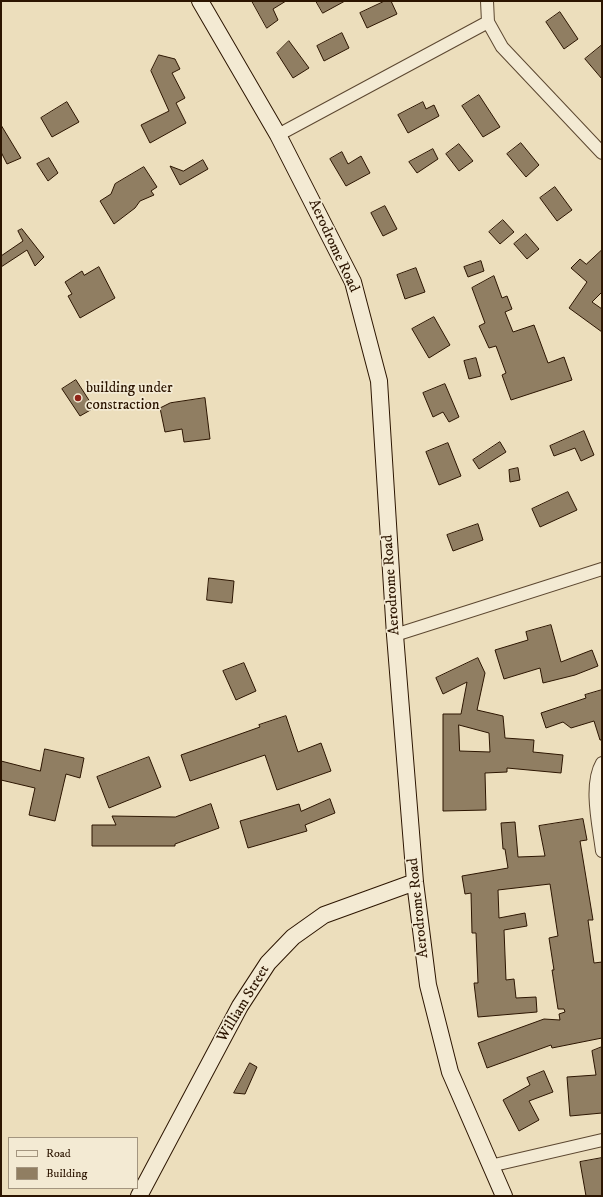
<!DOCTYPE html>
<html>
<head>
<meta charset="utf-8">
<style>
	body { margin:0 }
	#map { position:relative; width:603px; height:1197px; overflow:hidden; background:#ecdebc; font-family:"IM FELL DW Pica",serif }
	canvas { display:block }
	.frame { position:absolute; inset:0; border:2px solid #2c1501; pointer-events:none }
	.legend { position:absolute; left:8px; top:1137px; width:130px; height:52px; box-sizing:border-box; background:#f3ead3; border:1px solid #a3957f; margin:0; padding:5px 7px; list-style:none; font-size:12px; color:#2c1501 }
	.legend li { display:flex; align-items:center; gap:8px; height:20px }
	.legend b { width:20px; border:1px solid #a3957f }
</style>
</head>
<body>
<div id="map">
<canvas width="603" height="1197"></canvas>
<div class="frame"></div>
<ul class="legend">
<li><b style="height:5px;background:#f3ead3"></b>Road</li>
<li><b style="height:11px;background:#907e62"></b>Building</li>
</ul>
</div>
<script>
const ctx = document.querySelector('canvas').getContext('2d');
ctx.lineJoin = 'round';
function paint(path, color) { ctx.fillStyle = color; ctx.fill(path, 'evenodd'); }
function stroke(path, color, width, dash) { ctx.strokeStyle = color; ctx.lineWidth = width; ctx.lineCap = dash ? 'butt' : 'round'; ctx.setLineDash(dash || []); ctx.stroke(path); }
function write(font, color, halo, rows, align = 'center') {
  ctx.font = font + ' "IM FELL DW Pica",serif'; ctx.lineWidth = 3.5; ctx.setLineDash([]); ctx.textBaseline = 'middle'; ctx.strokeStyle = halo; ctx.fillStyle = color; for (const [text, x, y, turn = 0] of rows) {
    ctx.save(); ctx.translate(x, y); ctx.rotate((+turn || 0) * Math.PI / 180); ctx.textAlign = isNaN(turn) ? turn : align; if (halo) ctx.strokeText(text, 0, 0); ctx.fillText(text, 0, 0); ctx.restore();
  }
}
const building = new Path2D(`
	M252,1h34l-13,8 5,11 -11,8z
	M316,1h29l-22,12z
	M385,1h6l6,13 -30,14 -7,-15z
	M560,12l18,27 -14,10 -18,-27z
	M342,33l7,15 -25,13 -7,-15z
	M289,41l20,27 -16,10 -16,-25z
	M602,45v34l-17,-20z
	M159,55l16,4 5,10 -8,4 13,25 -9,5 10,20 -36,20 -9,-18 28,-14 -18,-40z
	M479,95l21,32 -17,10 -21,-31z
	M67,102l12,20 -27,15 -11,-19z
	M423,102l3,7 8,-4 5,11 -31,17 -10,-18z
	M1,125l20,33 -14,6 -6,-12z
	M521,143l18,22 -13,12 -19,-23z
	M459,144l14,17 -14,10 -13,-17z
	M433,149l5,10 -21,14 -8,-11z
	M342,152l6,12 13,-8 9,17 -24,13 -16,-27z
	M49,158l9,15 -10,8 -11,-17z
	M203,160l5,9 -28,16 -10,-19 13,5z
	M144,167l13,20 -6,4 3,4 -14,6 -5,7 -21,16 -14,-23 11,-7 4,-10z
	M555,187l17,23 -15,11 -17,-23z
	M385,206l12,23 -14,7 -12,-23z
	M503,220l11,12 -14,12 -11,-12z
	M22,229l22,28 -9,9 -8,-16 -26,17v-11l22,-15 -5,-10z
	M526,234l13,15 -12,10 -13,-15z
	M602,250v42l-10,10 10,7v23l-33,-24 18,-26 -16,-14 9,-9 6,5z
	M481,261l3,10 -16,6 -4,-10z
	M99,267l16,31 -35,20 -12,-22 4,-2 -7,-12 17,-11 2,4z
	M416,268l9,24 -20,7 -8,-24z
	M494,276l8,22 5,-2 5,13 -7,3 8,20 21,-7 14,38 16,-6 8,23 -61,20 -9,-25 4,-2 -10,-27 -7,2 -10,-22 6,-3 -13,-35z
	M434,317l16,28 -21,13 -17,-29z
	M476,358l5,18 -12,3 -5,-18z
	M76,380l18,28 -14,8 -18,-27z
	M445,384l14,33 -10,5 -6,-10 -10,5 -10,-24z
	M205,398l5,41 -26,3 -2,-13 -17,3 -5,-24 10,-5z
	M584,431l10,24 -13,6 -6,-13 -21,8 -4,-10z
	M500,442l6,10 -27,17 -6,-9z
	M448,443l13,33 -22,9 -13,-33z
	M518,468l2,12 -10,2 -1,-12z
	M568,492l9,18 -37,17 -8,-18z
	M478,524l5,16 -30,11 -6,-16z
	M209,578l25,3 -2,22 -25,-3z
	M551,625l10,37 31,-12 6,16 -23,9 -32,8 -3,-15 -36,11 -9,-29 33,-10 -2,-8z
	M478,658l7,15 -8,37 26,6 2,22 29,2 -1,12 30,3 -2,18 -54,-5v4l-22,1 1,37 -43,1v-97h18l6,-32 -24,12 -7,-16zM459,725l30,8 1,19 -30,-1z
	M244,663l12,28 -20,9 -13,-29z
	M602,690v50h-2l-6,-19 -23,7 -8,-6 -17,6 -5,-15 45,-15 -1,-3z
	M286,716l12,36 23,-9 10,28 -54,19 -12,-35 -75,26 -9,-26 79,-28 -1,-2z
	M45,749l39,9 -4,20 -14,-4 -11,47 -26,-6 6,-27 -34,-8v-19l39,10z
	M149,757l12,30 -52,21 -12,-31z
	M330,799l5,14 -30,12 2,6 -59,17 -8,-27 59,-17 2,7z
	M211,804l8,24 -44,16v2h-83v-21h24l-4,-9 63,1z
	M583,819l4,21 -7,1 13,79h-5l6,43 8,-1v76l-50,10 -1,-3 -64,23 -9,-25 66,-24 16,1 -1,-6 6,-2 -1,-3h-6l-6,-39h2l-5,-32 9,-2 -8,-52 -52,6 1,28 26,-5 2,13 -23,4 2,50 8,-1 2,19 20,-1 1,15 -59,5 -4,-34h4l-2,-50h-4l-1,-40 -6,1 -3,-18 46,-8 -3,-19h-2l-2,-26 14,-1 3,35 27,-1 -6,-30z
	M602,1047v66l-32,3 -3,-39 29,-2 -4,-24z
	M250,1063l7,4 -12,27 -11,-1z
	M544,1071l9,21 -24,9 10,19 -20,11 -16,-31 27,-15 -3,-7z
	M602,1158v38h-16l-6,-34z`);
paint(building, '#907e62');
stroke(building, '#2c1501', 1);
const street = new Path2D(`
	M487,1l1,21 14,25 100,106
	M278,135l210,-113
	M395,635l207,-66
	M602,763c-13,22 -3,63 0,88
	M490,1166l112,-26`);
const secondary = new Path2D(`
	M200,1l78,134 75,147 26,99 16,254 20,247 13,103 22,87 54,124
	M139,1196l101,-190 28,-43 25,-26 31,-22 91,-33`);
stroke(street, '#5c4730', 14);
stroke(secondary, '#2c1501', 18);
stroke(street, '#f3ead3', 12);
stroke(secondary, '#f3ead3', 16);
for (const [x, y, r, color] of [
	[78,398,4,"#8f2418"]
]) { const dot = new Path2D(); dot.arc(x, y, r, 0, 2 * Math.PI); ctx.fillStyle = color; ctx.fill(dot); stroke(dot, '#f3ead3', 1.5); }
write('15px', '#2c1501', '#f3ead3', [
	["Aerodrome Road",333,246,65],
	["Aerodrome Road",392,585,-94],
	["Aerodrome Road",419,908,-96],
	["William Street",244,1004,-59]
]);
write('15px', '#2c1501', '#f3ead3', [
	["building under",86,389],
	["constraction",86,406]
], 'left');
</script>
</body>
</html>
